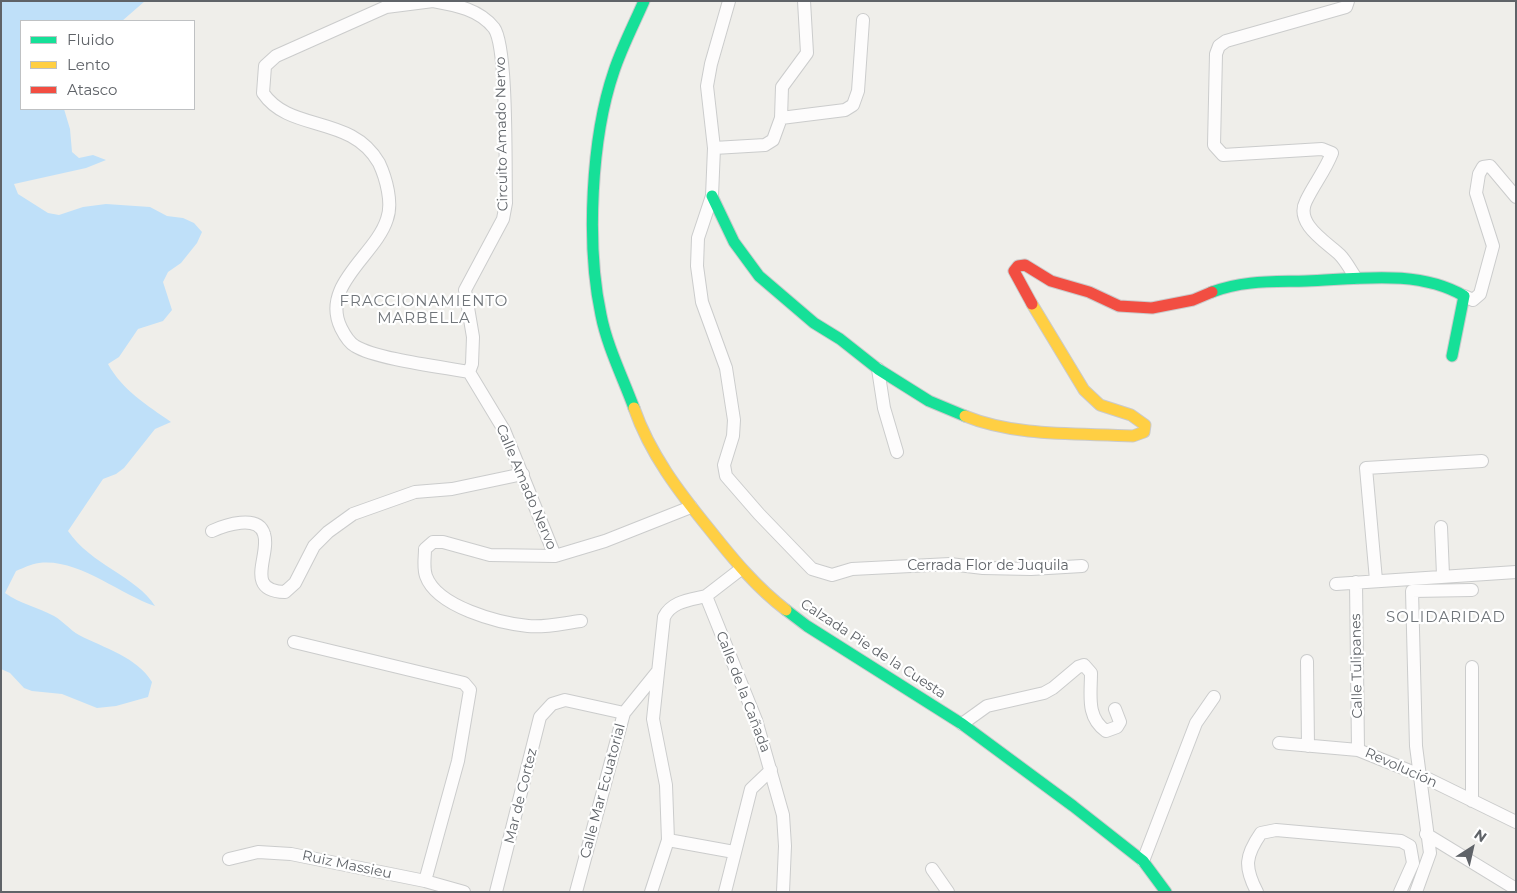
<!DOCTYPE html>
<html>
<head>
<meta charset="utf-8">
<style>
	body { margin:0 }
	#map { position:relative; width:1517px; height:893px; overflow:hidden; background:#efeeea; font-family:Montserrat,sans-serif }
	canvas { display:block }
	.frame { position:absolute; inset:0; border:2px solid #5f6368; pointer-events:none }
	.legend { position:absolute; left:20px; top:20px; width:175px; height:90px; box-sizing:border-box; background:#fff; border:1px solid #bfc1c3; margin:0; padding:6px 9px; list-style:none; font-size:15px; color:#5f6368 }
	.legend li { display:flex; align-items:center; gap:10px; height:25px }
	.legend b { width:25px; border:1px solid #bfc1c3 }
	.north { position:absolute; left:1447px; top:823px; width:50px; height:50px; -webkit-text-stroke:4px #fff; paint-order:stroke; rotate:35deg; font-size:14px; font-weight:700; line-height:20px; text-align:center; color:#5f6368 }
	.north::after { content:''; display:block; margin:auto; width:18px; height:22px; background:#5f6368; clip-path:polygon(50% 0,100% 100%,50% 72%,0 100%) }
</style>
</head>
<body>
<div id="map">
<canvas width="1517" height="893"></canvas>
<div class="frame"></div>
<ul class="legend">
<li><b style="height:6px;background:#16e098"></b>Fluido</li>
<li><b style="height:6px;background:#ffcf43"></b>Lento</li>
<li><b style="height:6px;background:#f24e42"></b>Atasco</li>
</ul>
<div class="north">N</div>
</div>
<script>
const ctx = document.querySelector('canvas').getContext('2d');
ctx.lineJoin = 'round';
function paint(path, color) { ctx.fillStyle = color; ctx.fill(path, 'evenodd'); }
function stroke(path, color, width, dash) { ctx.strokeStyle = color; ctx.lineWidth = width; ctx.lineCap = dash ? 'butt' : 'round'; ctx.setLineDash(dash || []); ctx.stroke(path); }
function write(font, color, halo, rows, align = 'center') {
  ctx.font = font + ' Montserrat,sans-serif'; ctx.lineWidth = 4.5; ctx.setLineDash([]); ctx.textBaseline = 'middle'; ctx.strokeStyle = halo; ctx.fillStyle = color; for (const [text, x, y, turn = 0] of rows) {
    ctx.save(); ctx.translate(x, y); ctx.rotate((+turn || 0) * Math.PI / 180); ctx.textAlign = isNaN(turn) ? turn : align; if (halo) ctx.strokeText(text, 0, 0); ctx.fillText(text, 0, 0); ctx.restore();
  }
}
paint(new Path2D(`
	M1,1h144l-23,20h-101v88h43l6,20 2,23 7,6 14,-3 13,5 -20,8 -72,16 4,10 30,19 11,2 24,-8 23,-3 44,3 17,9 16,2 11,5 8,9 -5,11 -16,20 -13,9 -5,10 9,28 -9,11 -25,8 -19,28 -11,7c15,27 39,41 63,58l-16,7 -31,39 -8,6 -13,5 -35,52c23,34 68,45 87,75 -36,-12 -77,-48 -116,-43 -8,1 -16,5 -23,8l-11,22c15,11 33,14 49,23 9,5 16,14 25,19 25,13 58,22 73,47l-4,15 -32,9 -19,2 -35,-14 -30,-3 -8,-3 -14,-15 -9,-4z`), '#bfe0f9');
const street = new Path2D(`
	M433,1c22,4 46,8 61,27 14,19 11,144 12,175l-3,16 -38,71 8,47 -1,27 -3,8c-27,-5 -93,-13 -114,-26 -7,-4 -11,-12 -14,-18 -21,-43 35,-73 46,-109 6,-16 -1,-41 -8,-56 -28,-49 -89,-30 -116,-70l2,-27 11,-10 110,-49z
	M729,1l-18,63 -4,22 7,62 -2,48 -14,42 -1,28 5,36 24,66 8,52 -1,16 -9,29 2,11 33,38 53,55 20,6 20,-6 98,-5 33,4 48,1 51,-3
	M1348,1l-2,6 -120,34 -7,5 -3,8 -2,91 9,10 99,-6 10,4c-7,18 -18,31 -26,48 -12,23 22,42 34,54 6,6 11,16 16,23
	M781,118l64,-8 8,-5 5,-14 5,-71
	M714,148l51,-3 8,-5 8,-22 1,-31 25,-34 -3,-52
	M1464,296l9,4 7,-6 13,-48 -17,-53 3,-19 4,-7 7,-1 26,31
	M878,369l6,39 13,44
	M469,372l35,58 51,126
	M1441,527l2,48
	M212,531c13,-6 46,-17 52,3 7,21 -21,57 21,58l10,-9 19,-37 14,-14 25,-18 62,-22 37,-3 71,-15
	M741,569l-35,27 50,124 27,95 2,31 -2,46
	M1376,580l-10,-112 116,-7
	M1356,582l2,168
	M1336,584l180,-12
	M581,621c-17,2 -36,7 -53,5 -29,-3 -91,-19 -102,-50 -3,-9 -1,-18 -1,-27l8,-7h10l47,13 65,1 50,-15 86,-34
	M294,642l170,41 6,7 -12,71 -33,120
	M1307,661l1,85
	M1472,667v134
	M962,724l25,-18 57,-13 9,-5 25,-21 6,-2 7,8c0,22 -5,44 15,58l11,-4 3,-5 -5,-13
	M1279,743l79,7 62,25 96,47
	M1426,834l90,55
	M668,840l66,12
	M229,859l29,-7 33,2 134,27 39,11
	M1143,861l53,-138 18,-26
	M932,869l16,23
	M496,892l44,-175 12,-13 13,-4 59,13
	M576,892l48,-179 34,-42
	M651,892l17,-52 -2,-55 -13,-66 11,-102c8,-16 26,-17 42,-21
	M725,892l26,-103 20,-19
	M1257,892c-13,-25 -12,-36 4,-59l15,-3 125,11 9,5 3,17 -13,29
	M1416,892l14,-39 -14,-107 -4,-155 60,-1`);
const fast = new Path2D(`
	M712,196l22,46 25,34 55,47 26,16 38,30 51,32 36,15
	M1212,292c32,-12 61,-10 94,-11 52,-2 112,-12 158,15l-12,60
	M634,408c-11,-30 -27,-62 -33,-93 -15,-70 -10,-177 13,-244 8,-24 20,-47 30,-70
	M786,610l21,16 155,98 111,82 70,55 23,31`);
const slow = new Path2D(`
	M634,408c16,46 45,84 76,122 23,29 46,57 76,80
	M965,416c51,21 114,17 168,20l11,-4 1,-7 -14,-10 -31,-10 -16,-15 -52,-86`);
const jam = new Path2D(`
	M1032,304l-18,-33 4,-5 7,-1 26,16 38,11 30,14 33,2 41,-8 19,-8`);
stroke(street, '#cbcccc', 14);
stroke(fast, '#cacacb', 13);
stroke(slow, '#cacacb', 13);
stroke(jam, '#cacacb', 13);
stroke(street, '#fdfcfc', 12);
stroke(fast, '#16e098', 11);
stroke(slow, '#ffcf43', 11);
stroke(jam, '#f24e42', 11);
write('14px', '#5f6368', '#fff', [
	["Circuito Amado Nervo",502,134,-91],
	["Calle Amado Nervo",526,487,67],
	["Cerrada Flor de Juquila",988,566],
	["Calzada Pie de la Cuesta",873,649,33],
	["Calle Tulipanes",1357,666,-91],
	["Calle de la Cañada",743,692,69],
	["Revolución",1401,768,24],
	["Calle Mar Ecuatorial",603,791,-75],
	["Mar de Cortez",521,796,-76],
	["Ruiz Massieu",347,865,12]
]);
ctx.letterSpacing = '1px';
write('15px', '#70757a', '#fff', [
	["FRACCIONAMIENTO",424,302],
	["MARBELLA",424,319],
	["SOLIDARIDAD",1446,618]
]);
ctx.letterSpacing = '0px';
</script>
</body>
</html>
